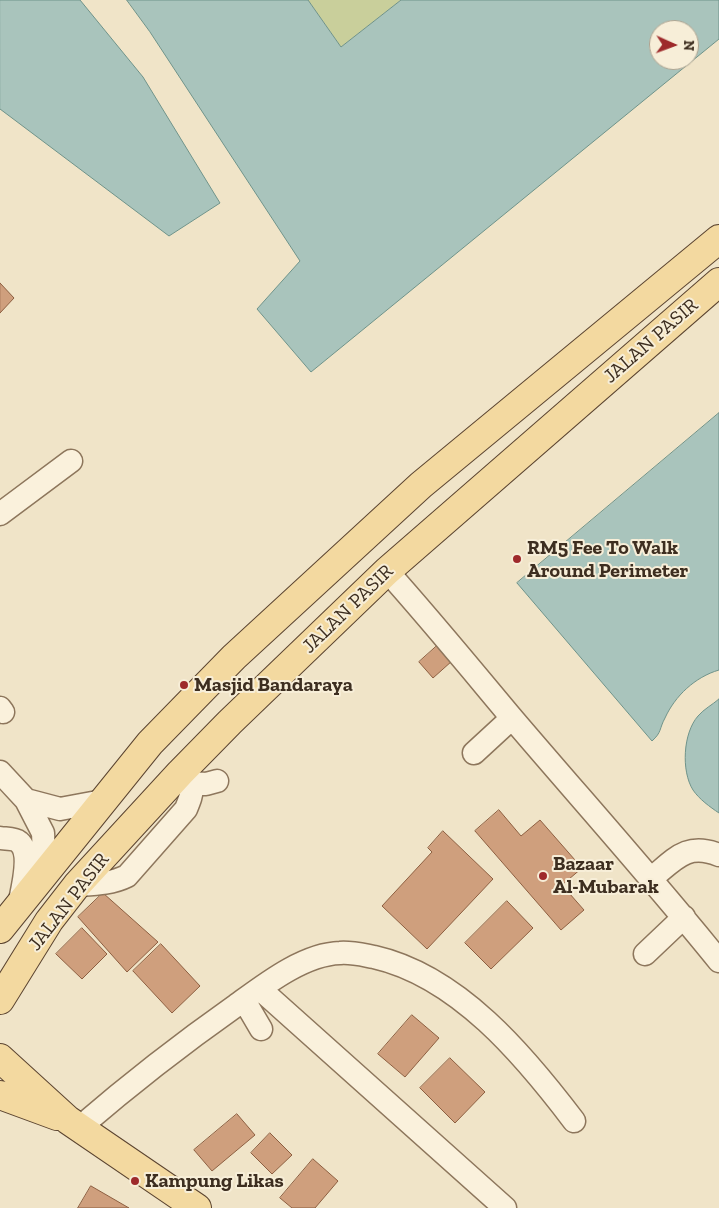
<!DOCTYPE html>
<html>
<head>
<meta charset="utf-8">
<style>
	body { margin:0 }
	#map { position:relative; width:719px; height:1208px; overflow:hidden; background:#f0e4c8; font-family:"Zilla Slab",serif }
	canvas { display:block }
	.north { position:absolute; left:649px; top:20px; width:50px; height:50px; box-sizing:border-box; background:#f7eed8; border:1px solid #ada18e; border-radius:50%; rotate:92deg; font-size:14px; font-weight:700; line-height:20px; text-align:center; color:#3d2e20 }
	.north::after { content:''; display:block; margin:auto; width:18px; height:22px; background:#9e2a2b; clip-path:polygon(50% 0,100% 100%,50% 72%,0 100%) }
</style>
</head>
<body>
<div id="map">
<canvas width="719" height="1208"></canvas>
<div class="north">N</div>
</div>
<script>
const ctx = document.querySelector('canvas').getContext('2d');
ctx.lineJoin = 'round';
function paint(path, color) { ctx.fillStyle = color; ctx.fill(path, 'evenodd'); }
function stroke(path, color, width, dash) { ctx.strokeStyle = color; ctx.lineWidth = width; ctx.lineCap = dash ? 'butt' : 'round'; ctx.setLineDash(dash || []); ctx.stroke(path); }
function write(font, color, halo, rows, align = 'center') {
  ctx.font = font + ' "Zilla Slab",serif'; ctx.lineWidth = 4; ctx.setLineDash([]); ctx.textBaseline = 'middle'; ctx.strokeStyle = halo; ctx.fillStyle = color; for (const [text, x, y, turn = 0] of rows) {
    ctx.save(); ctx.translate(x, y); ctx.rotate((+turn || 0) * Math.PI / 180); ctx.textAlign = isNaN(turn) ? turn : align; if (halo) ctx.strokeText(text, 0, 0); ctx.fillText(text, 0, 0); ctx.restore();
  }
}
paint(new Path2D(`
	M308,0h93l-60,47z`), '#c9cf9b');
const water = new Path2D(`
	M0,0h80l63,77 77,126 -51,33 -169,-127z
	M127,0h181l33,47 60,-47h318v39l-408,333 -54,-63 43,-48 -150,-229zM659,30h30v30h-30z
	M719,413v257c-24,7 -44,26 -54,48 -6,11 -3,14 -13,23l-135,-158z
	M719,699v114c-9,-6 -20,-14 -26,-23 -12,-19 -10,-57 5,-74 6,-7 14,-11 21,-17z`);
paint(water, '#a9c4bc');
stroke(water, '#6f938a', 1);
const building = new Path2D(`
	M0,283l14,15 -14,15z
	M438,645l14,16 -19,17 -14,-16z
	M499,810l22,26 19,-16 42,48 -20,17 22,25 -23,20 -86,-99z
	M443,831l50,48 -66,70 -45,-43 50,-54 -4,-4z
	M103,893l55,49 -31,30 -49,-55z
	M507,901l26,27 -42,41 -26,-26z
	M82,928l25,26 -25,25 -26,-25z
	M161,944l39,42 -28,27 -39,-42z
	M412,1015l27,23 -34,39 -27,-23z
	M450,1058l35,34 -30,31 -35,-35z
	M237,1114l18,21 -43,36 -18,-21z
	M270,1133l22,22 -20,19 -21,-21z
	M313,1159l25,22 -23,27h-23l-12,-10z
	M91,1186l38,22h-51z`);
paint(building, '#cf9f7d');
stroke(building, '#8d5f41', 1);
const minor = new Path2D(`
	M0,514l71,-53
	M387,571c43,48 84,98 125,147 69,81 140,160 207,243
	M0,708l3,4
	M474,753l38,-35
	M0,772l26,28 17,33 2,41
	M191,783l15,1 11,-3
	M26,800l34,9 43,-8
	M0,838c6,1 14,0 19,4 13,11 3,49 0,63
	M652,878c23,-19 35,-36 67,-23
	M77,885c17,-1 34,-1 50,-9l59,-67c7,-17 10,-25 -6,-36
	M645,954l39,-37
	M260,989l245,219
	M244,1000l17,29
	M79,1128c50,-43 101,-83 155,-121 29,-21 69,-53 106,-54 11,-1 23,2 34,4 84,19 150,98 200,164`);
const major = new Path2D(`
	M0,929l150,-186 84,-86 187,-172 298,-246
	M0,1000l49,-79 28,-36 103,-112 50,-51 157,-151 332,-289
	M0,1058l68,62 129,88
	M0,1095l57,21`);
stroke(minor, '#8d765c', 25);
stroke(major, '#5b4430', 30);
stroke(minor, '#faf1dc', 22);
stroke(major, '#f3d9a0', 28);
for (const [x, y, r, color] of [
	[517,559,5,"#9e2a2b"],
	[184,685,5,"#9e2a2b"],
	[543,876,5,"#9e2a2b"],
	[135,1181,5,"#9e2a2b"]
]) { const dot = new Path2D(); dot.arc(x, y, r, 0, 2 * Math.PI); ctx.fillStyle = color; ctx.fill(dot); stroke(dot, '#f7eed8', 2); }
write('20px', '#3d2e20', '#f7eed8', [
	["JALAN PASIR",651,341,-41],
	["JALAN PASIR",348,609,-44],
	["JALAN PASIR",69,902,-52]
]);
write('bold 20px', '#3d2e20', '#f7eed8', [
	["RM5 Fee To Walk",527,548],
	["Around Perimeter",527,571],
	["Masjid Bandaraya",194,685],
	["Bazaar",553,864],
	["Al-Mubarak",553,887],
	["Kampung Likas",145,1181]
], 'left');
</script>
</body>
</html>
